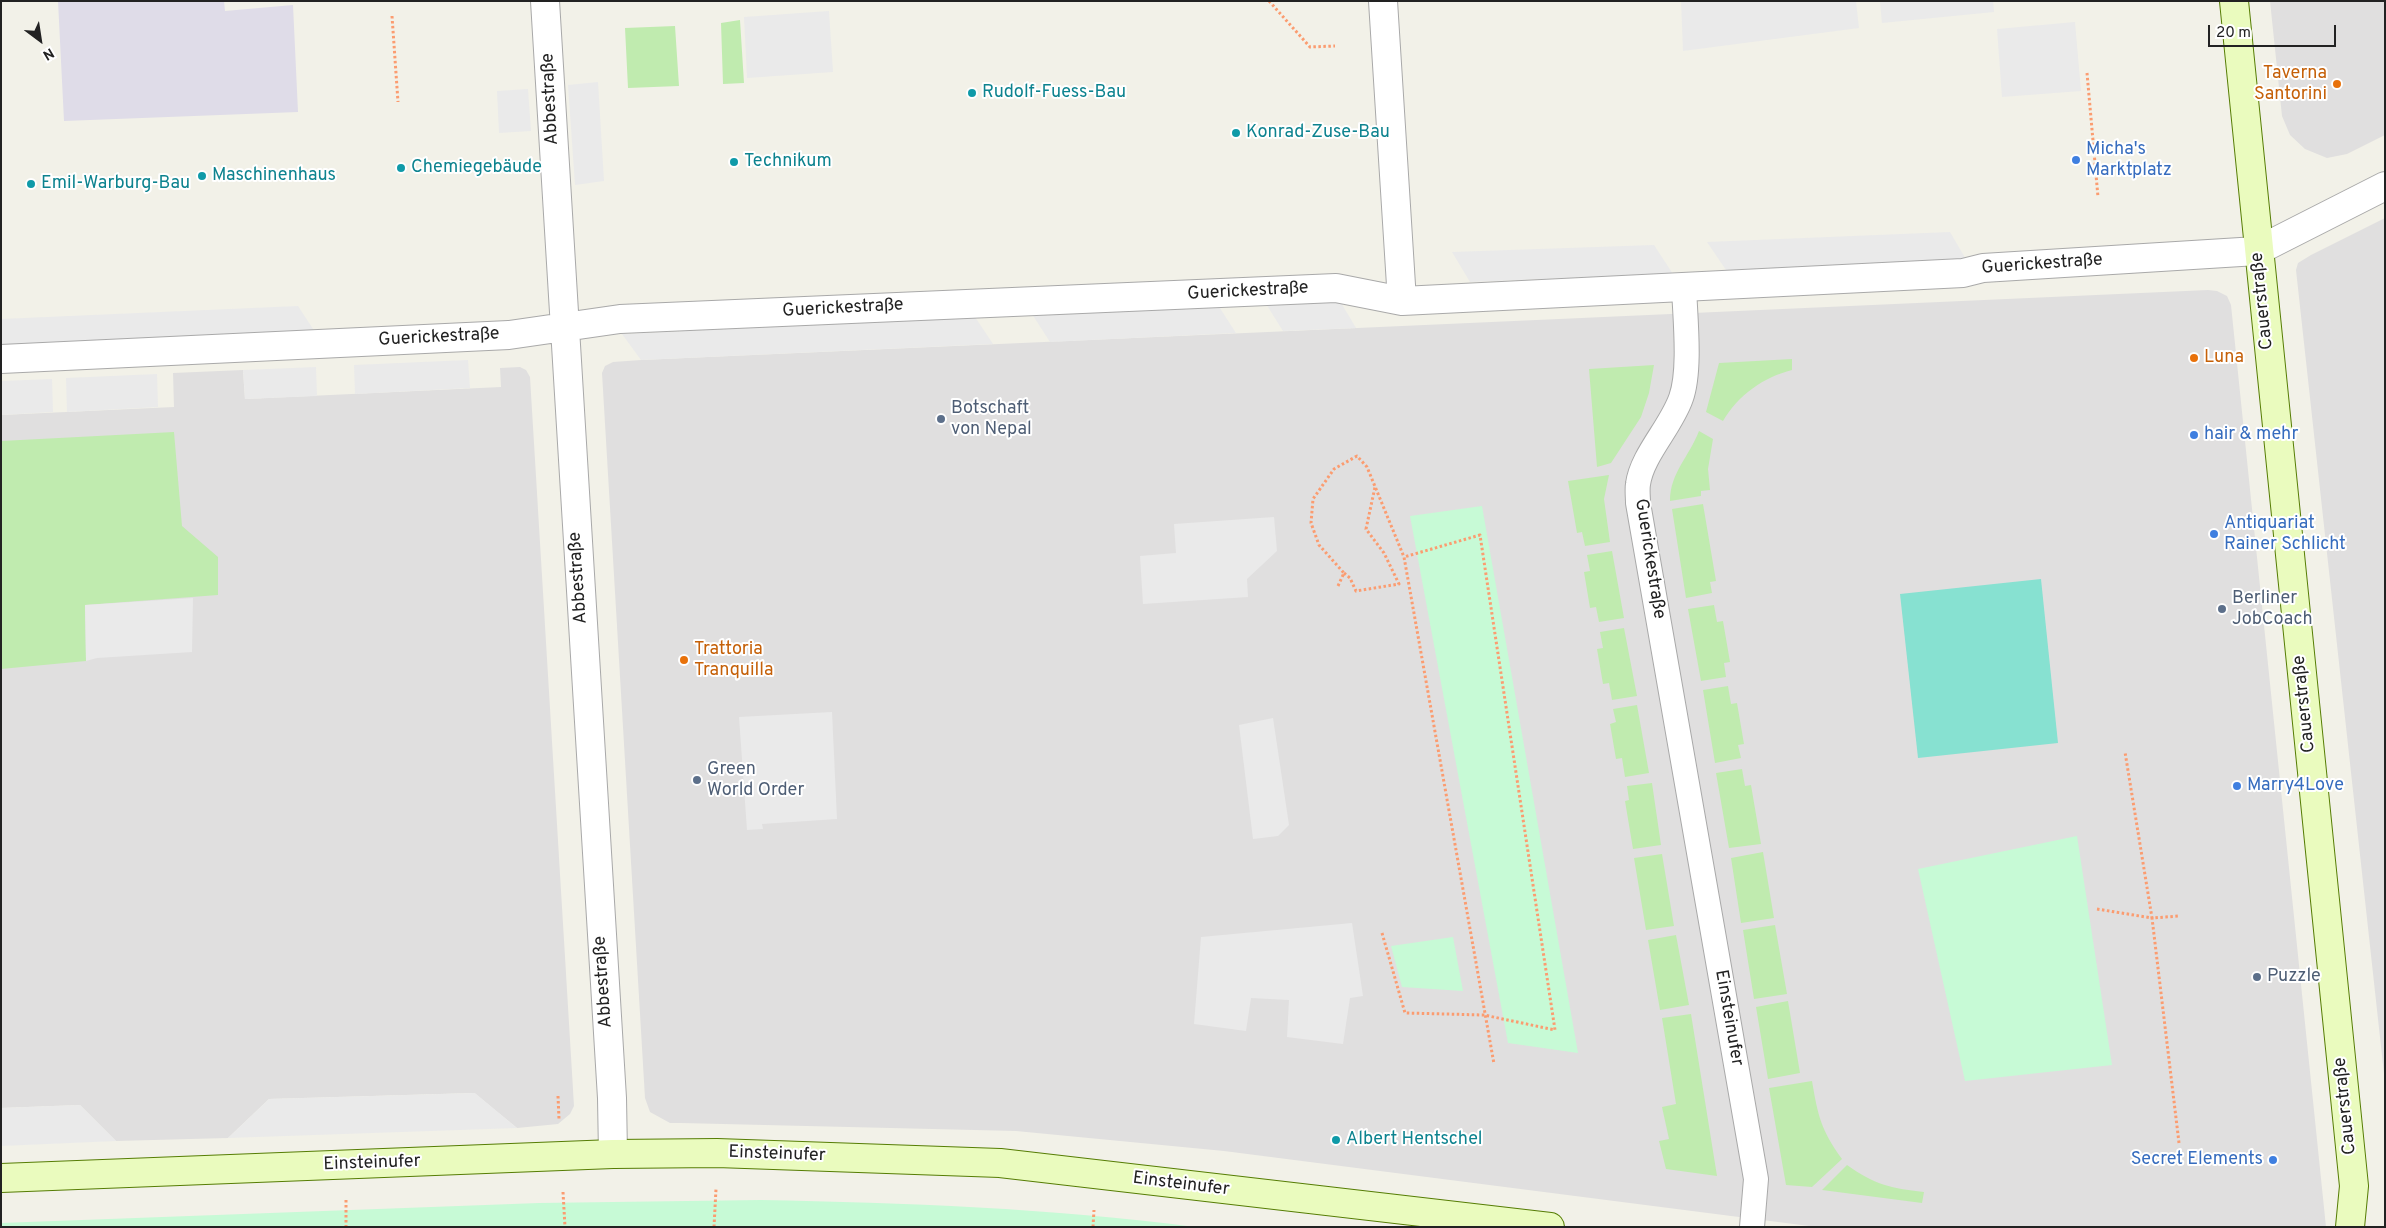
<!DOCTYPE html>
<html>
<head>
<meta charset="utf-8">
<style>
	body { margin:0 }
	#map { position:relative; width:2386px; height:1228px; overflow:hidden; background:#f2f1e8; font-family:Overpass,sans-serif }
	canvas { display:block }
	.frame { position:absolute; inset:0; border:2px solid #222; pointer-events:none }
	.north { position:absolute; left:15px; top:15px; width:50px; height:50px; -webkit-text-stroke:4px #fff; paint-order:stroke; rotate:149deg; font-size:14px; font-weight:700; line-height:20px; text-align:center; color:#222 }
	.north::after { content:''; display:block; margin:auto; width:18px; height:22px; background:#222; clip-path:polygon(50% 0,100% 100%,50% 72%,0 100%) }
	.scale { position:absolute; left:2208px; top:25px; width:128px; height:22px; box-sizing:border-box; border:2px solid #222; border-top:0; padding-left:6px; font-size:15px; line-height:18px; white-space:nowrap; color:#222; -webkit-text-stroke:4px #fff; paint-order:stroke }
</style>
</head>
<body>
<div id="map">
<canvas width="2386" height="1228"></canvas>
<div class="frame"></div>
<div class="north">N</div>
<div class="scale">20 m</div>
</div>
<script>
const ctx = document.querySelector('canvas').getContext('2d');
ctx.lineJoin = 'round';
function paint(path, color) { ctx.fillStyle = color; ctx.fill(path, 'evenodd'); }
function stroke(path, color, width, dash) { ctx.strokeStyle = color; ctx.lineWidth = width; ctx.lineCap = dash ? 'butt' : 'round'; ctx.setLineDash(dash || []); ctx.stroke(path); }
function write(font, color, halo, rows, align = 'center') {
  ctx.font = font + ' Overpass,sans-serif'; ctx.lineWidth = 4; ctx.setLineDash([]); ctx.textBaseline = 'middle'; ctx.strokeStyle = halo; ctx.fillStyle = color; for (const [text, x, y, turn = 0] of rows) {
    ctx.save(); ctx.translate(x, y); ctx.rotate((+turn || 0) * Math.PI / 180); ctx.textAlign = isNaN(turn) ? turn : align; if (halo) ctx.strokeText(text, 0, 0); ctx.fillText(text, 0, 0); ctx.restore();
  }
}
paint(new Path2D(`
	M2270,1h115v134l-38,19 -20,4 -22,-9 -15,-14 -8,-19z
	M2385,218v865l-89,-813 2,-7 13,-8z
	M2208,290l9,1 10,5 4,9 95,922h-509l-593,-76 -208,-20 -335,-8h-11l-20,-11 -5,-14 -43,-725 3,-7 8,-4 28,-2z
	M520,367l6,3 4,7 44,729 -4,8 -12,10 -41,4 -43,-35 -205,6 -41,39 -112,3 -36,-36 -79,3v-693l173,-8 -1,-34 70,-3 2,29 256,-12 -1,-19z`), '#e0dfdf');
paint(new Path2D(`
	M740,20l4,63 -21,1 -2,-61z
	M675,26l4,60 -51,2 -3,-60z
	M1792,359v11c-28,7 -54,25 -69,51l-17,-9 13,-49z
	M1654,365l-5,28 -8,24 -30,46 -14,4 -8,-98z
	M1699,431l14,8 -5,30 2,21 -9,1v5l-31,5c0,-28 19,-44 29,-70z
	M174,432l8,94 36,31v38l-133,10 1,56 -85,8v-228z
	M1609,475l-5,24 6,43 -25,4 -3,-14 -5,1 -9,-52z
	M1703,504l13,77 -6,1 2,11 -26,5 -14,-89z
	M1612,551l12,67 -25,4 -3,-15 -6,1 -6,-36 6,-1 -3,-16z
	M1714,605l3,17 6,-1 7,41 -6,1 2,14 -25,4 -13,-72z
	M1624,628l13,68 -25,4 -3,-17 -6,1 -6,-35 6,-1 -3,-16z
	M1728,686l3,18 6,-1 7,41 -6,1 3,13 -26,5 -12,-73z
	M1637,705l12,68 -24,4 -3,-19 -6,1 -6,-35 6,-2 -3,-13z
	M1742,769l3,17 6,-1 10,59 -32,4 -13,-75z
	M1652,783l9,62 -28,4 -8,-48 4,-1 -2,-14z
	M1763,852l11,66 -33,5 -10,-65z
	M1662,854l12,72 -28,4 -12,-72z
	M1775,925l12,69 -33,5 -11,-69z
	M1676,935l13,70 -29,5 -12,-70z
	M1788,1001l12,72 -32,6 -12,-72z
	M1691,1014l26,162 -51,-7 -7,-28 10,-2 -7,-32 14,-3 -14,-86z
	M1812,1081c6,35 9,49 30,78l-30,28 -26,-2 -17,-97z
	M1847,1165c28,20 43,23 77,27l-2,11 -100,-13z`), '#c0ebaf');
paint(new Path2D(`
	M1482,506l96,547 -70,-10 -98,-527z
	M2077,836l35,229 -147,16 -47,-212z
	M1453,937l10,54 -61,-4 -11,-41z
	M761,1200c145,3 290,8 434,27h-1194v-4l538,-20z`), '#c7fad6');
paint(new Path2D(`
	M2041,579l17,164 -140,15 -18,-164z`), '#87e1d1');
paint(new Path2D(`
	M1681,1h175l3,27 -176,23z
	M1880,1h113l1,11 -112,11z
	M829,11l4,61 -86,6 -3,-61z
	M2075,22l6,69 -79,6 -5,-68z
	M598,82l6,99 -29,4 -7,-100z
	M528,89l3,42 -32,2 -2,-42z
	M1950,232l17,29 -239,12 -21,-31z
	M1654,245l19,29 -203,8 -18,-30z
	M1340,301l16,27 -73,3 -17,-27z
	M1218,305l18,28 -186,9 -18,-28z
	M298,306l19,29 -316,14v-30z
	M975,317l18,27 -352,16 -19,-26z
	M468,360l2,28 -115,6 -1,-29z
	M316,367l1,29 -72,3 -2,-29z
	M157,374l1,33 -91,5 -1,-34z
	M52,379l1,33 -52,3v-34z
	M1274,517l3,34 -30,28 1,18 -105,7 -3,-48 36,-3 -2,-29z
	M193,598l-1,54 -95,6 -11,3 -1,-56z
	M832,712l5,107 -75,5 1,5 -16,1 -8,-113z
	M1273,718l16,107 -11,11 -25,3 -14,-114z
	M1352,923l11,73 -13,2 -7,46 -56,-7 2,-37 -38,-2 -5,33 -52,-7 7,-87z
	M475,1093l42,35 -289,10 41,-39z
	M80,1105l36,36 -115,5v-38z`), '#eaeaea');
paint(new Path2D(`
	M58,1h166l1,10 68,-6 5,107 -234,9z`), '#dfdce8');
const lane = new Path2D(`
	M1684,287c1,30 7,83 -3,111 -10,29 -39,57 -43,86 -1,6 0,13 0,19l118,676 -4,48`);
const street = new Path2D(`
	M545,1l67,1097 1,56
	M1383,1l19,300
	M1,359l508,-24 111,-16 716,-31 66,13 561,-28 20,-5 274,-17 128,-65`);
const secondary = new Path2D(`
	M2234,1c37,396 81,790 120,1185l-4,41
	M1,1178l612,-24 104,-1 283,10 550,64`);
stroke(lane, '#a9a9a9', 26);
stroke(street, '#a9a9a9', 30);
stroke(secondary, '#567d04', 30);
stroke(new Path2D(`
	M1269,1l41,46 25,-1
	M392,16l6,86
	M2087,73l11,124
	M1344,573l6,5 6,13 43,-7 -15,-31 -18,-24 9,-42
	M1338,586l6,-13 -25,-28 -8,-22 2,-24 21,-30 23,-13 10,11 37,90 90,507
	M2097,909l55,9 -27,-166
	M1382,933l23,80 79,2 71,15 -75,-495 -76,22
	M558,1096l1,23
	M2179,1143l-27,-225 27,-2
	M563,1192l2,35
	M346,1200v27
	M714,1227l2,-38
	M1093,1227l1,-17`), '#fb9c70', 3, [2.5, 2.5]);
stroke(lane, '#fff', 24);
stroke(street, '#fff', 28);
stroke(secondary, '#eafbbe', 28);
for (const [x, y, r, color] of [
	[2337,84,5,"#e8710a"],
	[972,93,5,"#0f9aa8"],
	[1236,133,5,"#0f9aa8"],
	[2076,160,5,"#3f7fe0"],
	[734,162,5,"#0f9aa8"],
	[401,168,5,"#0f9aa8"],
	[202,176,5,"#0f9aa8"],
	[31,184,5,"#0f9aa8"],
	[2194,358,5,"#e8710a"],
	[941,419,5,"#5c6f8a"],
	[2194,435,5,"#3f7fe0"],
	[2214,534,5,"#3f7fe0"],
	[2222,609,5,"#5c6f8a"],
	[684,660,5,"#e8710a"],
	[697,780,5,"#5c6f8a"],
	[2237,786,5,"#3f7fe0"],
	[2257,977,5,"#5c6f8a"],
	[1336,1140,5,"#0f9aa8"],
	[2273,1160,5,"#3f7fe0"]
]) { const dot = new Path2D(); dot.arc(x, y, r, 0, 2 * Math.PI); ctx.fillStyle = color; ctx.fill(dot); stroke(dot, '#fff', 2); }
write('18px', '#c56008', '#fff', [
	["Taverna",2327,74,"right"],
	["Santorini",2327,95,"right"],
	["Luna",2204,358],
	["Trattoria",694,650],
	["Tranquilla",694,671]
], 'left');
write('18px', '#0d838f', '#fff', [
	["Rudolf-Fuess-Bau",982,93],
	["Konrad-Zuse-Bau",1246,133],
	["Technikum",744,162],
	["Chemiegebäude",411,168],
	["Maschinenhaus",212,176],
	["Emil-Warburg-Bau",41,184],
	["Albert Hentschel",1346,1140]
], 'left');
write('18px', '#222', '#fff', [
	["Abbestraße",551,99,-93],
	["Guerickestraße",2042,265,-4],
	["Guerickestraße",1248,292,-3],
	["Cauerstraße",2263,301,-96],
	["Guerickestraße",843,309,-3],
	["Guerickestraße",439,338,-3],
	["Guerickestraße",1649,559,81],
	["Abbestraße",579,578,-94],
	["Cauerstraße",2305,704,-96],
	["Abbestraße",604,982,-94],
	["Einsteinufer",1728,1018,80],
	["Cauerstraße",2346,1106,-96],
	["Einsteinufer",777,1155,2],
	["Einsteinufer",372,1164,-2],
	["Einsteinufer",1181,1185,7]
]);
write('18px', '#366cbe', '#fff', [
	["Micha's",2086,150],
	["Marktplatz",2086,171],
	["hair & mehr",2204,435],
	["Antiquariat",2224,524],
	["Rainer Schlicht",2224,545],
	["Marry4Love",2247,786],
	["Secret Elements",2263,1160,"right"]
], 'left');
write('18px', '#4e5e75', '#fff', [
	["Botschaft",951,409],
	["von Nepal",951,430],
	["Berliner",2232,599],
	["JobCoach",2232,620],
	["Green",707,770],
	["World Order",707,791],
	["Puzzle",2267,977]
], 'left');
</script>
</body>
</html>
